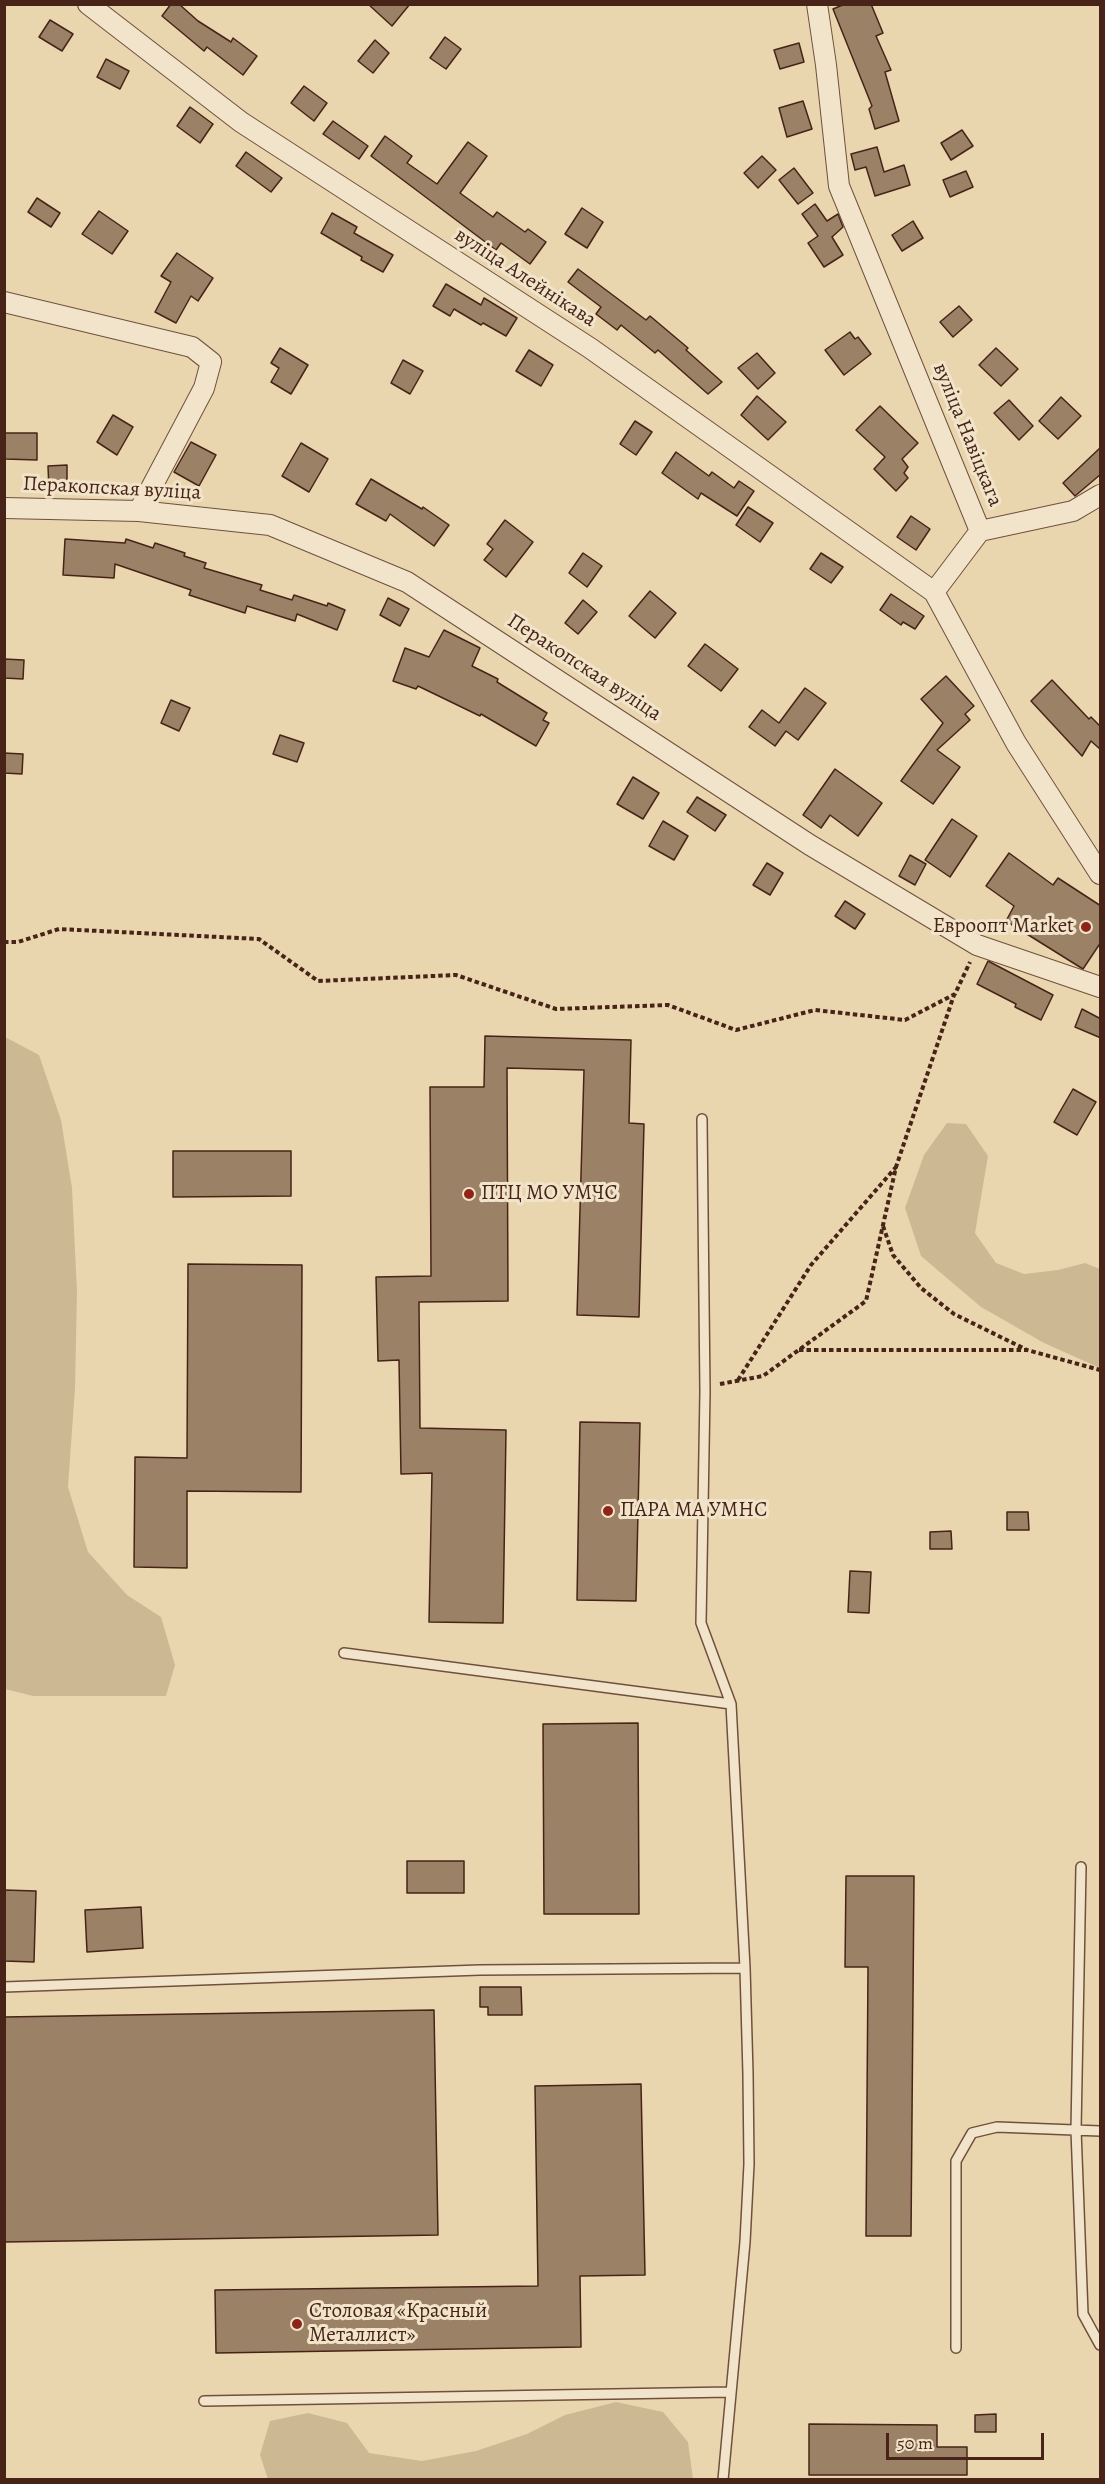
<!DOCTYPE html>
<html>
<head>
<meta charset="utf-8">
<style>
	body { margin:0 }
	#map { position:relative; width:1105px; height:2484px; overflow:hidden; background:#e9d6ae; font-family:Alegreya,serif }
	canvas { display:block }
	.frame { position:absolute; inset:0; border:6px solid #472417; pointer-events:none }
	.scale { position:absolute; left:886px; top:2433px; width:158px; height:27px; box-sizing:border-box; border:3px solid #472417; border-top:0; padding-left:8px; font-size:18px; line-height:21px; white-space:nowrap; color:#472417; -webkit-text-stroke:4px #f1e4ca; paint-order:stroke }
</style>
</head>
<body>
<div id="map">
<canvas width="1105" height="2484"></canvas>
<div class="frame"></div>
<div class="scale">50 m</div>
</div>
<script>
const ctx = document.querySelector('canvas').getContext('2d');
ctx.lineJoin = 'round';
function paint(path, color) { ctx.fillStyle = color; ctx.fill(path, 'evenodd'); }
function stroke(path, color, width, dash) { ctx.strokeStyle = color; ctx.lineWidth = width; ctx.lineCap = dash ? 'butt' : 'round'; ctx.setLineDash(dash || []); ctx.stroke(path); }
function write(font, color, halo, rows, align = 'center') {
  ctx.font = font + ' Alegreya,serif'; ctx.lineWidth = 6; ctx.setLineDash([]); ctx.textBaseline = 'middle'; ctx.strokeStyle = halo; ctx.fillStyle = color; for (const [text, x, y, turn = 0] of rows) {
    ctx.save(); ctx.translate(x, y); ctx.rotate((+turn || 0) * Math.PI / 180); ctx.textAlign = isNaN(turn) ? turn : align; if (halo) ctx.strokeText(text, 0, 0); ctx.fillText(text, 0, 0); ctx.restore();
  }
}
paint(new Path2D(`
	M5,1037l34,18 22,65 11,68 5,104 -2,96 -7,99 20,65 39,43 34,22 14,48 -9,31h-133l-28,-7z
	M947,1123l19,1 22,32 -13,77 21,30 28,11 34,-4 27,-7 15,6v99l-56,-25 -63,-36 -60,-51 -16,-48 19,-53z
	M616,2402l47,10 25,30 5,37h-425l-8,-24 10,-34 38,-8 39,10 22,30 53,8 54,-10 51,-17 38,-19z`), '#cdb894');
const building = new Path2D(`
	M171,4h8l19,17 33,21 2,-4 24,18 -14,19 -36,-28 -3,4 -42,-35z
	M368,4h42l-18,22z
	M845,4h26l12,29 -7,3 15,34 -6,2 14,49 -24,8 -6,-20 3,-3 -39,-97z
	M50,20l23,14 -11,17 -23,-14z
	M445,37l16,12 -15,20 -16,-11z
	M375,40l14,13 -16,20 -15,-12z
	M799,43l5,19 -24,7 -6,-19z
	M106,59l23,12 -9,18 -23,-12z
	M304,86l23,17 -13,18 -23,-18z
	M803,101l9,28 -25,8 -8,-29z
	M190,107l23,17 -13,19 -23,-17z
	M333,121l35,25 -9,13 -36,-25z
	M962,130l11,16 -22,14 -10,-17z
	M385,136l27,20 -5,7 30,21 31,-42 19,14 -27,37 33,24 4,-5 28,20 3,-3 18,13 -16,22 -29,-21 -5,7 -125,-94z
	M877,147l7,25 20,-7 6,20 -35,11 -9,-29 -11,3 -4,-16z
	M246,152l36,26 -11,14 -35,-26z
	M762,156l14,14 -18,18 -14,-15z
	M794,168l19,25 -15,11 -19,-24z
	M966,171l7,16 -23,10 -7,-17z
	M37,198l23,15 -9,14 -23,-15z
	M815,204l12,17 11,-7 5,13 -11,10 11,18 -19,12 -16,-24 10,-7 -16,-22z
	M582,208l21,14 -16,26 -22,-14z
	M99,211l29,20 -16,23 -30,-20z
	M332,213l25,14 -3,6 39,22 -10,17 -22,-12 1,-3 -41,-24z
	M913,221l10,17 -21,13 -10,-16z
	M177,253l36,25 -15,23 -7,-5 -15,27 -21,-11 16,-30 -10,-6z
	M578,269l68,51 4,-4 38,32 -2,2 36,32 -14,12 -50,-44 -3,3 -34,-28 -4,5 -21,-16 5,-7 -33,-25z
	M446,284l35,21 3,-7 33,20 -11,18 -23,-13 -2,2 -27,-16 -4,7 -17,-10z
	M959,306l13,14 -19,17 -13,-15z
	M850,332l5,7 3,-2 13,17 -27,21 -19,-25z
	M280,348l28,17 -17,29 -20,-12 8,-14 -8,-5z
	M996,348l22,21 -17,17 -22,-21z
	M529,350l24,15 -12,21 -25,-15z
	M757,353l18,20 -17,16 -20,-21z
	M403,360l20,11 -13,23 -19,-11z
	M757,396l29,26 -18,18 -27,-25z
	M1061,397l20,19 -23,23 -19,-18z
	M1009,400l24,26 -14,14 -25,-27z
	M880,406l38,37 -16,16 6,8 -4,6 4,5 -12,13 -22,-22 11,-12 -29,-27z
	M113,415l20,12 -16,28 -20,-13z
	M635,421l17,11 -16,23 -16,-11z
	M5,433h32v27l-32,-1z
	M191,442l25,13 -17,31 -25,-14z
	M301,443l27,16 -19,33 -27,-16z
	M1101,447v27l-26,22 -12,-13z
	M676,452l33,24 3,-4 22,16 5,-7 15,10 -17,25 -36,-23 -3,6 -36,-26z
	M67,465v25l-18,1 -1,-25z
	M371,479l51,30 1,-2 26,18 -15,21 -44,-32 -4,7 -30,-17z
	M748,507l25,16 -13,19 -24,-17z
	M911,516l19,13 -14,21 -19,-13z
	M505,520l28,22 -27,35 -22,-17 9,-11 -6,-5z
	M65,539l60,4 1,-4 27,9 2,-5 30,10 -1,3 22,7 -2,5 58,17 -2,5 32,10 2,-5 33,11 1,-3 17,7 -8,20 -40,-16 -2,7 -48,-15 -2,7 -56,-18 2,-5 -76,-26 -1,14 -51,-3z
	M583,553l19,13 -15,21 -18,-14z
	M821,553l22,14 -12,16 -21,-14z
	M650,591l26,22 -21,25 -26,-22z
	M891,594l33,22 -9,13 -12,-7 -2,3 -21,-15z
	M388,598l21,11 -9,17 -20,-11z
	M583,600l14,12 -19,22 -13,-11z
	M444,630l36,18 -8,18 26,13 -1,3 50,31 -4,7 6,3 -13,23 -55,-32 -1,2 -62,-30 -2,3 -23,-8 12,-33 24,9z
	M705,644l33,25 -17,22 -33,-25z
	M4,659l20,1 -1,19 -19,-1z
	M946,676l28,30 -9,8 5,6 -33,30 23,17 -27,37 -32,-23 42,-58 -22,-24z
	M1052,680l37,39 2,-2 10,10v23l-10,-9 -9,15 -51,-55z
	M805,688l21,15 -28,37 -12,-9 -11,15 -26,-19 13,-17 17,13z
	M171,700l19,8 -11,23 -18,-8z
	M280,735l24,8 -7,19 -24,-8z
	M4,753l19,1 -1,20 -18,-1z
	M835,769l47,34 -24,33 -28,-21 -9,13 -18,-13z
	M633,777l26,16 -16,26 -26,-15z
	M697,797l29,18 -11,16 -28,-19z
	M952,819l25,17 -27,41 -25,-17z
	M663,821l25,15 -14,24 -25,-14z
	M1009,853l44,32 5,-7 43,28v36l-18,27 -77,-48 8,-15 -28,-20z
	M910,855l16,9 -11,21 -16,-9z
	M767,863l16,10 -13,22 -17,-10z
	M845,901l20,13 -10,15 -20,-13z
	M988,961l65,34 -12,25 -26,-13 1,-3 -39,-20z
	M1082,1009l19,10v19l-26,-11z
	M485,1036l146,4 -2,83 15,1 -5,193 -62,-2 7,-245 -77,-2 1,233 -89,1 1,126 86,2 -3,193 -74,-1 3,-149 -31,1 -2,-114 -21,1 -2,-84 55,-1 -1,-189h54z
	M1073,1089l23,13 -19,33 -23,-13z
	M173,1151h118v45l-118,1z
	M188,1264l114,1 -1,227 -114,-1v77l-53,-1 1,-110 52,1z
	M580,1422l60,1 -4,178 -59,-1z
	M1007,1512h21l1,18h-22z
	M951,1531l1,18h-22v-17z
	M850,1571l21,1 -2,41 -21,-1z
	M638,1723l1,191h-95l-1,-190z
	M407,1861h57v32h-57z
	M846,1876h68l-3,360h-45l2,-269h-23z
	M4,1890l32,1 -2,71 -30,-1z
	M141,1907l2,41 -56,4 -2,-42z
	M480,1987h41l1,28h-34v-8h-8z
	M434,2010l4,225 -434,7v-225z
	M641,2084l4,191 -65,1 1,71 -365,6 -1,-63 323,-4 -3,-200z
	M996,2414v18h-21v-17z
	M809,2424l128,1v22h30v28h-158z`);
paint(building, '#9b8166');
stroke(building, '#472417', 1.5);
const service = new Path2D(`
	M702,1119l3,273 -4,231 30,81 14,264 3,106 1,90 -4,78 -22,238
	M344,1653l387,51
	M1081,1867l-5,263 7,184 17,31
	M4,1987l476,-17 265,-2
	M956,2348v-187l16,-28 25,-6 103,4
	M204,2401l526,-9`);
const minor = new Path2D(`
	M88,4l153,118 349,226 344,244
	M817,4l9,61 13,121 141,345 -46,61 82,151 84,131
	M4,302l188,45 19,15 -7,26 -65,123
	M4,508l135,3 131,14 137,57 403,263 167,100 123,42
	M980,531l93,-20 27,-16`);
stroke(service, '#70503d', 12);
stroke(minor, '#70503d', 22);
stroke(new Path2D(`
	M4,942h14l41,-13 200,10 59,42 138,-6 100,34 112,-4 68,25 79,-20 90,10 50,-26 15,-32
	M883,1226l10,29 28,33 33,26 73,36
	M799,1350h228l73,20
	M738,1380l73,-115 85,-98
	M720,1384l43,-8 103,-75 30,-134 58,-172`), '#472417', 4, [4.5, 3]);
stroke(service, '#f1e4ca', 9);
stroke(minor, '#f1e4ca', 20);
for (const [x, y, r, color] of [
	[1086,927,6,"#8f2418"],
	[469,1194,6,"#8f2418"],
	[608,1511,6,"#8f2418"],
	[297,2324,6,"#8f2418"]
]) { const dot = new Path2D(); dot.arc(x, y, r, 0, 2 * Math.PI); ctx.fillStyle = color; ctx.fill(dot); stroke(dot, '#f1e4ca', 2); }
write('21px', '#472417', '#f1e4ca', [
	["вуліца Алейнікава",525,278,33],
	["вуліца Навіцкага",967,435,68],
	["Перакопская вуліца",112,489,3],
	["Перакопская вуліца",584,668,33]
]);
write('21px', '#472417', '#f1e4ca', [
	["Евроопт Market",1074,927,"right"],
	["ПТЦ МО УМЧС",481,1194],
	["ПАРА МА УМНС",620,1511],
	["Столовая «Красный",309,2312],
	["Металлист»",309,2336]
], 'left');
</script>
</body>
</html>
